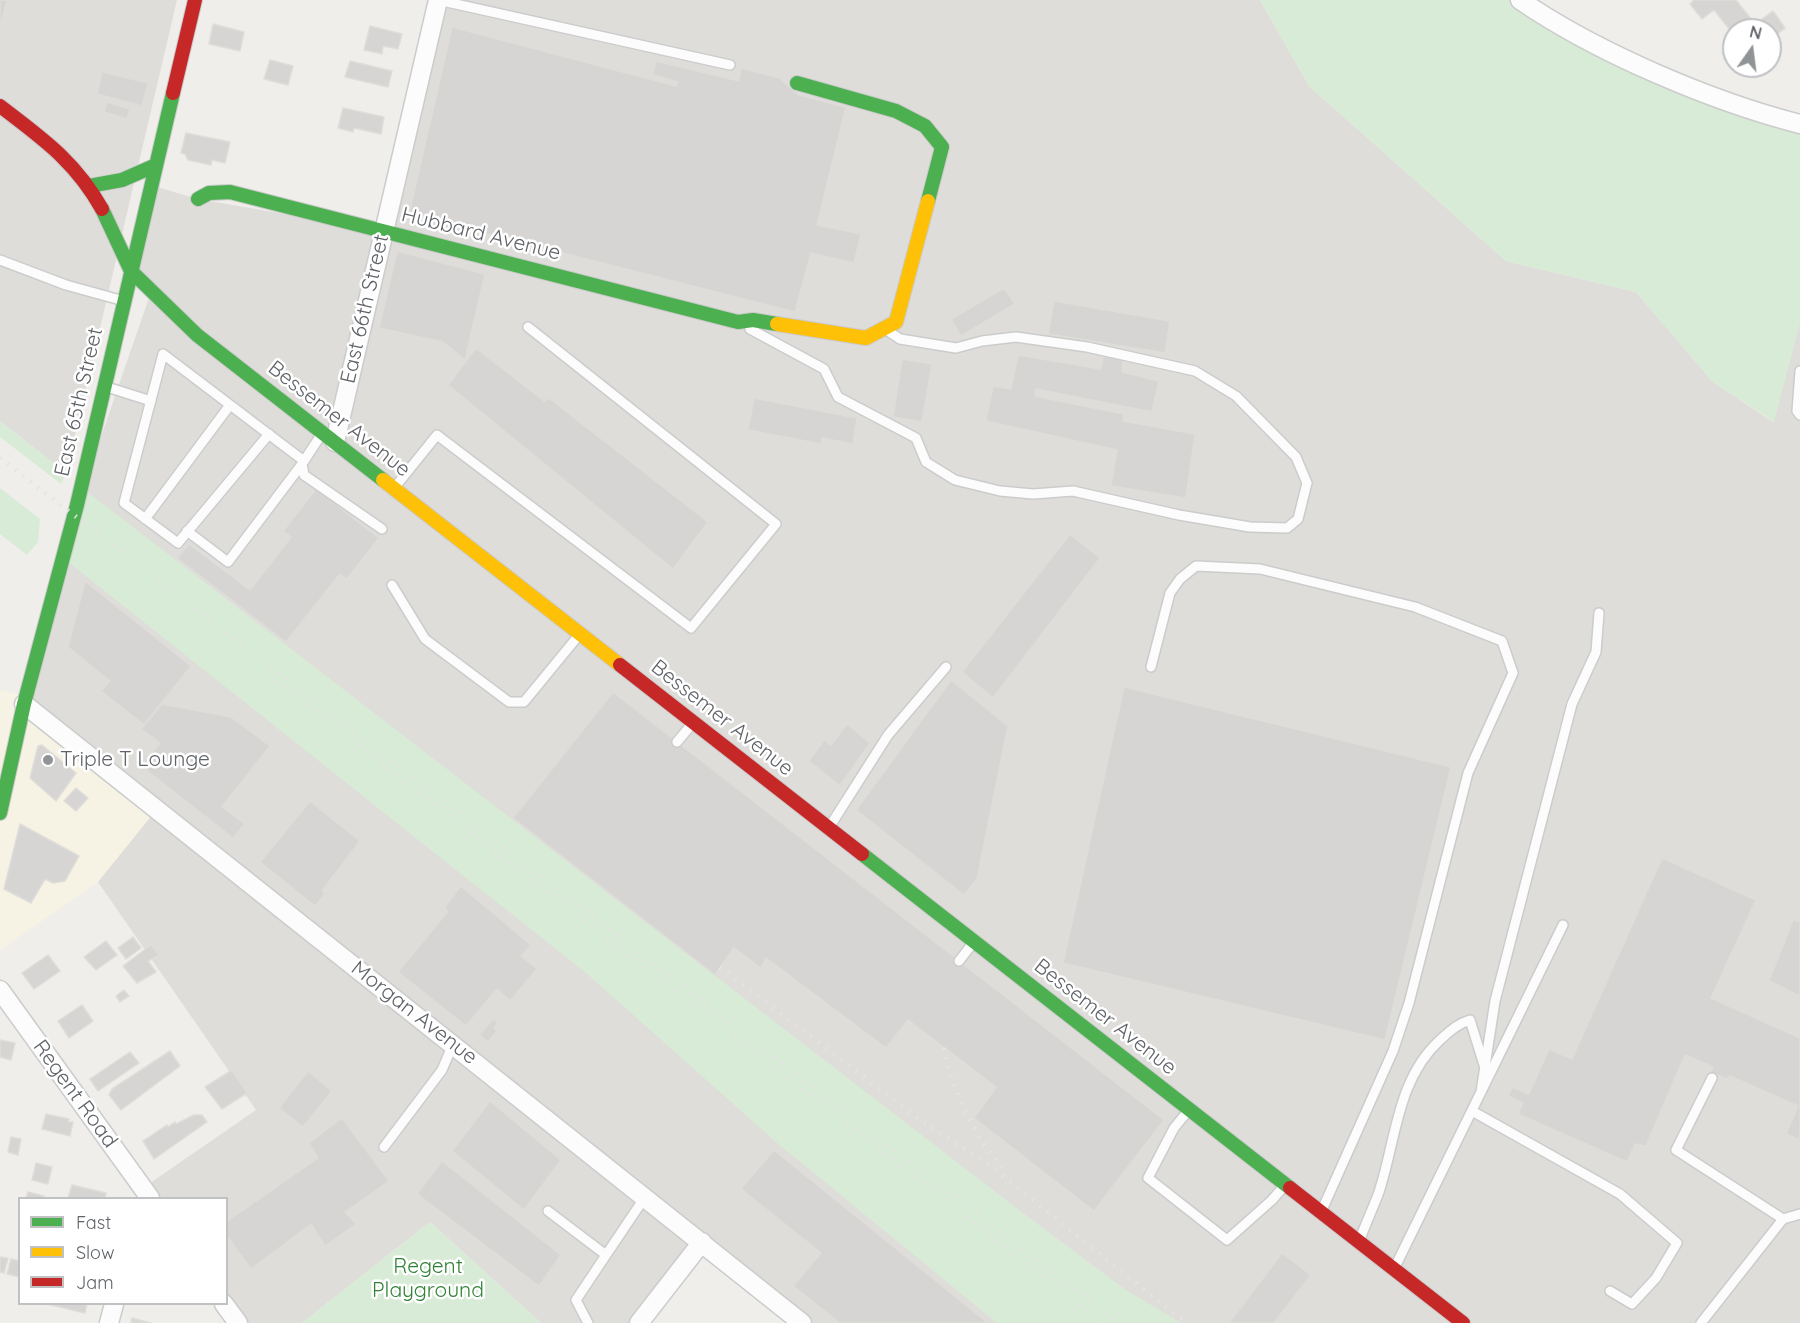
<!DOCTYPE html>
<html>
<head>
<meta charset="utf-8">
<style>
	body { margin:0 }
	#map { position:relative; width:1800px; height:1323px; overflow:hidden; background:#efeeea; font-family:Quicksand,sans-serif }
	canvas { display:block }
	.legend { position:absolute; left:18px; top:1197px; width:210px; height:108px; box-sizing:border-box; background:#fff; border:2px solid #bfc1c3; margin:0; padding:8px 10px; list-style:none; font-size:18px; color:#5f6368 }
	.legend li { display:flex; align-items:center; gap:12px; height:30px }
	.legend b { width:30px; border:2px solid #bfc1c3 }
	.north { position:absolute; left:1722px; top:18px; width:60px; height:60px; box-sizing:border-box; background:#fff; border:2px solid #bfc1c3; border-radius:50%; rotate:14deg; font-size:16px; font-weight:700; line-height:24px; text-align:center; color:#5f6368 }
	.north::after { content:''; display:block; margin:auto; width:21px; height:27px; background:#919496; clip-path:polygon(50% 0,100% 100%,50% 72%,0 100%) }
</style>
</head>
<body>
<div id="map">
<canvas width="1800" height="1323"></canvas>
<ul class="legend">
<li><b style="height:8px;background:#4caf50"></b>Fast</li>
<li><b style="height:8px;background:#ffc107"></b>Slow</li>
<li><b style="height:8px;background:#c62828"></b>Jam</li>
</ul>
<div class="north">N</div>
</div>
<script>
const ctx = document.querySelector('canvas').getContext('2d');
ctx.lineJoin = 'round';
function paint(path, color) { ctx.fillStyle = color; ctx.fill(path, 'evenodd'); }
function stroke(path, color, width, dash) { ctx.strokeStyle = color; ctx.lineWidth = width; ctx.lineCap = dash ? 'butt' : 'round'; ctx.setLineDash(dash || []); ctx.stroke(path); }
function write(font, color, halo, rows, align = 'center') {
  ctx.font = font + ' Quicksand,sans-serif'; ctx.lineWidth = 5; ctx.setLineDash([]); ctx.textBaseline = 'middle'; ctx.strokeStyle = halo; ctx.fillStyle = color; for (const [text, x, y, turn = 0] of rows) {
    ctx.save(); ctx.translate(x, y); ctx.rotate((+turn || 0) * Math.PI / 180); ctx.textAlign = isNaN(turn) ? turn : align; if (halo) ctx.strokeText(text, 0, 0); ctx.fillText(text, 0, 0); ctx.restore();
  }
}
paint(new Path2D(`
	M0,690l26,6 131,113 -59,73 -98,68z`), '#f7f3e4');
paint(new Path2D(`
	M0,0h177l-111,473 -66,-52z
	M438,0h822l49,86 197,175 130,31 77,90 60,40 27,-100v1001h-997l-101,-80 -63,80h-98l-111,-101 -128,101h-64l-12,-19v-106h-76l-7,-10 113,-78 -158,-228 59,-73 -133,-105 50,-189 77,-223 -20,-21 19,-86 48,14 185,32z`), '#dfddda');
paint(new Path2D(`
	M1260,0h260l123,68 157,56v198l-26,100 -61,-40 -77,-90 -130,-31 -197,-175z
	M0,421l66,52 -5,11 -61,-47z
	M81,487l938,723 107,80 55,33h-184l-221,-181 -190,-169 -523,-415z
	M0,488l40,31 -2,23 -11,13 -27,-21z
	M430,1222l111,101h-239z`), '#d8ebd6');
const building = new Path2D(`
	M0,0h7l-7,27z
	M1694,0h42l19,24 18,-13 12,17 -15,12v-10h-36v5l-20,-25 -12,9 -12,-15z
	M213,24l31,8 -4,19 -31,-7z
	M370,26l32,8 -4,15 -15,-3 -1,8 -18,-4z
	M452,27l224,59 2,-4 -25,-7 3,-14 83,20 2,-13 38,10 20,17 47,12 -29,118 44,9 -7,29 -43,-10 -16,59 -386,-98z
	M1734,41v21l-10,-14z
	M1770,46l8,11 -8,6z
	M270,60l23,6 -5,19 -24,-6z
	M350,61l42,10 -4,16 -43,-10z
	M102,72l46,11 -6,23 -45,-12z
	M107,102l23,7 -3,10 -23,-7z
	M343,108l41,9 -3,17 -27,-6 -1,4 -15,-4z
	M186,133l44,9 -5,21 -13,-3 -1,5 -23,-5 -3,-6 -4,-1z
	M397,251l88,23 -20,86 -22,-18 -64,-14z
	M1004,288l11,16 -54,32 -10,-17z
	M1054,301l116,20 -5,32 -117,-19z
	M476,348l68,53 5,-3 159,124 -35,47 -225,-184z
	M1018,355l83,14 2,-13 20,4 -1,12 37,9 -7,31 -116,-23 -1,7 89,18 -1,7 72,13 -9,64 -75,-12 6,-36 -131,-29 7,-35 18,3z
	M902,359l30,5 -10,58 -29,-5z
	M754,398l103,20 -4,26 -31,-6 -1,6 -73,-14z
	M316,489l63,49 -32,41 -7,-5 -54,68 -109,-84 12,-14 61,46 41,-53 -8,-6z
	M1070,534l30,24 -107,140 -31,-26z
	M85,581l106,85 -47,59 -43,-34 9,-10 -42,-34z
	M951,680l57,46 -31,153 -13,16 -108,-85z
	M1124,687l327,80 -66,273 -322,-77z
	M613,692l551,428 -70,91 -120,-93 22,-31 -88,-67 -22,28 -120,-90 -5,10 -27,-20 -19,27 -202,-157z
	M162,704l69,13 39,29 -48,61 23,17 -12,14 -92,-72 19,-23 -19,-14z
	M847,724l23,19 -30,43 -31,-25 15,-21 7,5z
	M42,745l34,28 -20,28 -26,-23 8,-32z
	M76,788l12,10 -12,13 -12,-10z
	M310,801l50,40 -38,50 3,3 -10,12 -55,-44z
	M20,824l59,32 -14,25 -12,2 -8,-4 -14,24 -27,-14z
	M1662,858l94,42 -45,98 89,40v102l-14,-6 12,-28 -68,-30 -4,3 -16,-7 3,-5 -28,-12 -39,91 -11,-2 -8,18 -109,-48 5,-11 -15,-7 4,-9 17,7 20,-45 23,10z
	M461,886l70,59 -10,11 16,13 -27,32 -13,-12 -31,37 -68,-54 50,-61 -4,-3z
	M1793,920l7,2v74l-31,-15z
	M133,937l8,11 -15,11 -8,-11z
	M106,941l11,14 -21,15 -12,-13z
	M151,945l8,10 -11,6 8,11 -19,11 -14,-17z
	M48,955l12,16 -26,18 -12,-16z
	M124,990l5,6 -9,6 -4,-6z
	M82,1005l11,16 -24,17 -11,-17z
	M493,1019l5,4 -4,5 3,3 -9,11 -9,-7z
	M0,1040l15,3 -4,17 -11,-3z
	M170,1051l10,15 -59,44 -12,-15 3,-6z
	M130,1052l9,11 -41,28 -8,-12z
	M232,1070l15,23 -25,16 -17,-22z
	M308,1071l24,20 -29,36 -24,-19z
	M490,1101l71,59 -37,50 -72,-59z
	M46,1114l23,5 -1,3h5l-3,14 -28,-7z
	M194,1115h8l5,7 -53,37 -11,-18 24,-16 1,2 7,-5 1,2z
	M342,1118l47,63 -44,31 11,12 -31,22 -14,-22 -60,45 -25,-34v-13l92,-64 -9,-15z
	M11,1137l10,2 -3,16 -10,-3z
	M774,1150l214,173h-148l-47,-37 28,-33 -80,-64z
	M442,1161l119,94 -22,31 -122,-92z
	M36,1163l16,4 -4,17 -16,-4z
	M72,1185l34,8 -1,5h-37z
	M28,1192l16,4 -1,2h-17z
	M1282,1253l29,22 -37,48h-45z
	M0,1257l8,1 -4,15 -4,-1z
	M11,1259l9,2v16l-13,-3z
	M47,1304h40l-2,9z
	M132,1318l19,5h-20z`);
paint(building, '#d6d5d3');
stroke(building, '#deddd9', 1.5);
const lane = new Path2D(`
	M438,0l292,65
	M0,260l66,25 58,16
	M750,329l74,40 14,28 78,41 10,24 29,18 45,11 33,3 40,-3 106,24 71,12 37,1 11,-9 9,-36 -11,-26 -60,-61 -41,-25 -108,-24 -71,-10 -34,4 -26,7 -56,-9 -12,-8
	M1800,371l-3,40 3,4
	M107,387l44,14
	M269,434l-91,109 -54,-40 39,-149 141,107
	M321,435l-19,29 2,11 78,54
	M395,487l42,-52 254,193 85,-104 -248,-197
	M145,519l85,-114
	M187,531l41,31 74,-98
	M392,585l33,54 84,63h15l55,-67
	M1151,667l19,-74 10,-14 16,-13 64,3 155,38 87,34 11,32 -45,100 -59,230 -16,48 -71,159
	M677,742l15,-18
	M830,826l58,-91 58,-68
	M959,961l14,-18
	M1481,1092l14,-91 77,-297 24,-52 3,-39
	M1188,1111l-14,17 -26,50 79,62 45,-40 13,-15
	M1472,1111l148,83 57,49 -21,35 -24,26 -22,-13
	M384,1147l58,-77 11,-26
	M548,1211l58,44 39,-58
	M1783,1219l17,-5
	M1360,1239c6,-16 13,-31 19,-47 17,-52 18,-113 61,-152 10,-9 17,-16 30,-20l14,45
	M1395,1267l168,-342
	M588,1323l-12,-23 30,-45
	M1701,1323l82,-104 -107,-69 36,-72`);
const street = new Path2D(`
	M1520,0c76,52 190,101 280,124
	M335,442l103,-442
	M24,704l778,619
	M0,990l150,208
	M224,1304l14,19
	M109,1323l5,-19
	M639,1323l63,-81`);
const fast = new Path2D(`
	M797,83l99,28 29,15 17,21 -14,54
	M89,186l33,-6 32,-14
	M198,199l11,-6 21,-1 508,130 15,-2 24,4
	M102,209l29,62 66,64 186,145
	M0,813l24,-109 53,-199 96,-412
	M862,854l428,334`);
const slow = new Path2D(`
	M777,324l89,14 30,-16 32,-121
	M383,480l237,185`);
const jam = new Path2D(`
	M173,93l22,-93
	M0,106c43,33 75,55 102,103
	M620,665l242,189
	M1290,1188l173,135`);
stroke(lane, '#cbcccc', 12);
stroke(street, '#cbcccc', 21);
stroke(fast, '#cacacb', 16);
stroke(slow, '#cacacb', 16);
stroke(jam, '#cacacb', 16);
stroke(lane, '#fdfcfc', 9);
stroke(street, '#fdfcfc', 18);
stroke(fast, '#4caf50', 14);
stroke(slow, '#ffc107', 14);
stroke(jam, '#c62828', 14);
stroke(new Path2D(`
	M0,458l1118,865
	M276,681l827,642
	M720,967l199,152 70,46 197,158
	M944,1048c9,45 29,87 60,121`), '#e4e4e4', 4.5, [1.5, 8]);
for (const [x, y, r, color] of [
	[48,760,6,"#919496"]
]) { const dot = new Path2D(); dot.arc(x, y, r, 0, 2 * Math.PI); ctx.fillStyle = color; ctx.fill(dot); stroke(dot, '#fff', 2); }
write('21px', '#5f6368', '#fff', [
	["Hubbard Avenue",481,234,14],
	["East 66th Street",365,309,-77],
	["East 65th Street",79,402,-77],
	["Bessemer Avenue",339,419,38],
	["Bessemer Avenue",722,718,38],
	["Morgan Avenue",414,1013,38],
	["Bessemer Avenue",1105,1017,38],
	["Regent Road",75,1094,54]
]);
write('21px', '#5f6368', '#fff', [
	["Triple T Lounge",60,760]
], 'left');
write('21px', '#348238', '#fff', [
	["Regent",428,1267],
	["Playground",428,1291]
]);
</script>
</body>
</html>
